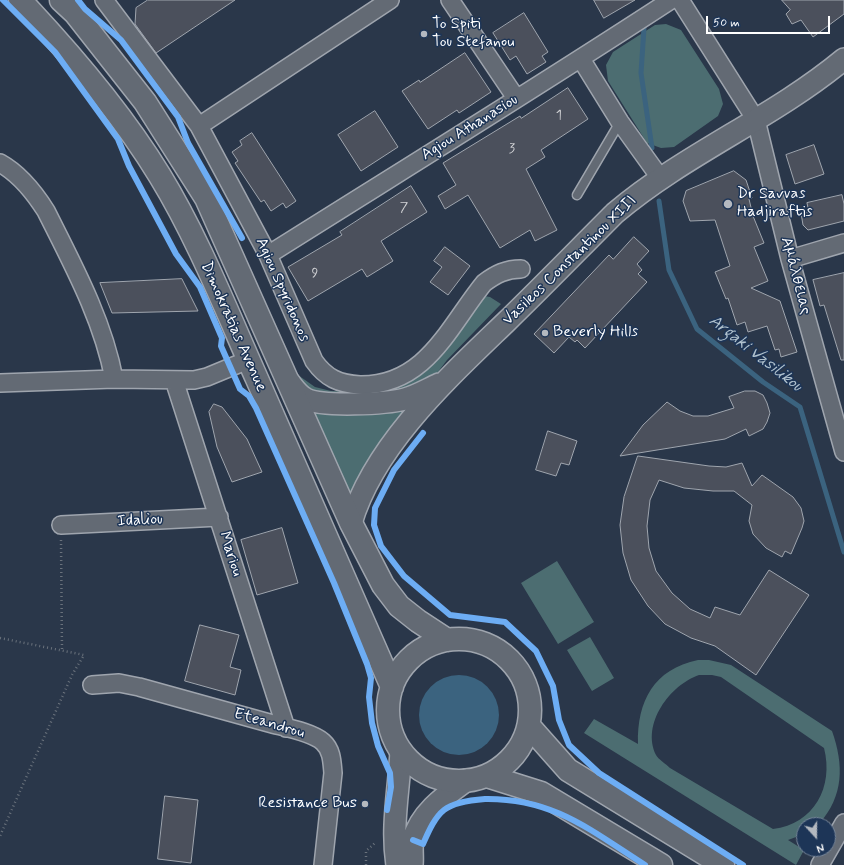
<!DOCTYPE html>
<html>
<head>
<meta charset="utf-8">
<style>
	body { margin:0 }
	#map { position:relative; width:844px; height:865px; overflow:hidden; background:#2a374a; font-family:Mynerve,sans-serif }
	canvas { display:block }
	.north { position:absolute; left:796px; top:817px; width:40px; height:40px; box-sizing:border-box; background:#1d3557; border:1px solid #77869a; border-radius:50%; rotate:159deg; font-size:11px; font-weight:700; line-height:16px; text-align:center; color:#fff }
	.north::after { content:''; display:block; margin:auto; width:14px; height:18px; background:#b4b9c0; clip-path:polygon(50% 0,100% 100%,50% 72%,0 100%) }
	.scale { position:absolute; left:706px; top:16px; width:124px; height:18px; box-sizing:border-box; border:2px solid #fff; border-top:0; padding-left:5px; font-size:12px; line-height:14px; white-space:nowrap; color:#fff; -webkit-text-stroke:3px #1d3557; paint-order:stroke }
</style>
</head>
<body>
<div id="map">
<canvas width="844" height="865"></canvas>
<div class="north">N</div>
<div class="scale">50 m</div>
</div>
<script>
const ctx = document.querySelector('canvas').getContext('2d');
ctx.lineJoin = 'round';
function paint(path, color) { ctx.fillStyle = color; ctx.fill(path, 'evenodd'); }
function stroke(path, color, width, dash) { ctx.strokeStyle = color; ctx.lineWidth = width; ctx.lineCap = dash ? 'butt' : 'round'; ctx.setLineDash(dash || []); ctx.stroke(path); }
function write(font, color, halo, rows, align = 'center') {
  ctx.font = font + ' Mynerve,sans-serif'; ctx.lineWidth = 3; ctx.setLineDash([]); ctx.textBaseline = 'middle'; ctx.strokeStyle = halo; ctx.fillStyle = color; for (const [text, x, y, turn = 0] of rows) {
    ctx.save(); ctx.translate(x, y); ctx.rotate((+turn || 0) * Math.PI / 180); ctx.textAlign = isNaN(turn) ? turn : align; if (halo) ctx.strokeText(text, 0, 0); ctx.fillText(text, 0, 0); ctx.restore();
  }
}
paint(new Path2D(`
	M666,24l15,6 38,59 4,15 -5,12 -44,31 -13,1 -14,-5 -39,-62 -2,-16 7,-13 42,-27z
	M484,296l6,1 11,7 -54,56 -64,85 -31,52 -64,-129 27,19 16,4 29,1 24,-3z
	M557,561l37,61 -36,22 -37,-61z
	M590,637l24,41 -22,13 -25,-41z
	M698,660h11l22,5 101,66c12,34 12,65 -13,93l-15,1v9l-16,6 16,10 -8,15 -212,-132 10,-14 44,25c-1,-43 16,-75 60,-84zM699,675h13l9,2 103,71c10,39 -10,76 -51,81l-103,-61c-4,-4 -12,-9 -14,-13 -15,-31 14,-70 43,-80z`), '#4c6d71');
paint(new Path2D(`
	M419 715a40 40 0 1 1 80 0a40 40 0 1 1-80 0Z`), '#3b637f');
stroke(new Path2D(`
	M644,28l-3,45 11,75
	M659,201l10,69 28,59 66,53 37,25 44,145`), '#3b637f', 5);
const building = new Path2D(`
	M148,0h87l-79,53 -21,-29 1,-16z
	M594,0h41l-31,18z
	M782,0h62v14l-31,23 -12,-17 -9,4 -6,-10 4,-4z
	M524,13l24,39 -6,4 4,6 -19,12 -11,-18 -6,4 -17,-27z
	M465,53l26,39 -32,21 -2,-3 -29,19 -26,-38 17,-11 1,2z
	M568,88l20,31 -47,31 4,7 -19,12 31,61 -22,11 -5,-11 -30,18 -32,-53 -23,14 -7,-13 18,-11 -13,-22 77,-47 1,2z
	M375,111l23,36 -37,24 -23,-36z
	M252,133l44,68 -10,7 -3,-5 -12,8 -7,-11 -3,2 -26,-39 3,-2 -6,-9 10,-7 -2,-4z
	M814,145l10,29 -29,10 -9,-29z
	M734,171l12,9 6,18 -3,1 4,17 11,27 -10,4 14,34 -17,7 29,13 17,51 -16,5 -2,-8 -4,1 -8,-24 -19,6 -3,-10 -8,3 -9,-27 -2,1 -11,-27 15,-6 -15,-46 -25,1 -7,-20 3,-10z
	M411,186l16,26 -46,29 12,20 -26,16 -5,-8 -54,32 -20,-34 54,-32 -2,-3z
	M842,195l2,9v17l-36,9 -5,-5 -2,-12 8,-1 -2,-9z
	M634,237l15,14 -12,13 5,6 -4,4 9,8 -62,66 -8,-8 -2,2 -6,-5 -15,16 -20,-19 75,-79 4,4z
	M445,247l25,19 -22,29 -18,-13 12,-15 -8,-6z
	M844,273v87h-3l-17,-55 -4,1 -7,-26z
	M182,279l16,32 -86,2 -12,-30z
	M745,391h10l8,4 4,8 3,10 -3,9 -4,7 -14,7 -3,-7 -21,10 -105,17 23,-31 24,-23 13,9 13,5h15l26,-8 -5,-11z
	M214,404l8,3 25,32 15,33 -30,10 -15,-35 -8,-35z
	M548,431l29,10 -8,24 -8,-2 -5,13 -20,-6z
	M638,456l71,10 17,1 16,-4 10,23 10,-11 31,22 8,11 3,13 -2,7 -11,26 -6,-3 -3,6 -16,-9 -13,-14 -4,-13 3,-16 -18,-14h-21l-29,-3 -25,-8 -9,20 -3,26 2,22 7,23 16,22 18,16 20,9 5,-11 25,8 29,-45 40,25 -53,80 -41,-29 -24,-8 -26,-14 -17,-18 -17,-26 -8,-27 -3,-28 4,-28z
	M282,528l16,55 -41,12 -16,-55z
	M200,625l39,10 -9,32 11,3 -6,25 -50,-14z
	M165,796l33,4 -7,63 -33,-4z`);
paint(building, '#4b505c');
stroke(building, '#9fa5ae', 1);
const service = new Path2D(`
	M577,195l43,-73`);
const minor = new Path2D(`
	M104,0l95,126 69,129 46,106c12,17 25,23 46,24 66,1 89,-59 124,-102 12,-9 22,-14 37,-14
	M450,0l66,98
	M680,0l76,120 34,139 54,193
	M581,59l39,63 41,57
	M199,126l191,-126
	M0,163c20,11 34,29 46,48 27,54 57,109 68,168
	M268,255c135,-85 270,-168 403,-255
	M790,259l54,-16
	M174,380l112,348
	M0,383l114,-4 80,1 13,-3 41,-17
	M61,525l158,-8
	M92,685l27,-2 20,4c43,12 86,24 130,36 14,4 43,9 54,19 9,8 9,20 10,31l-10,92
	M820,865l24,-42`);
const tertiary = new Path2D(`
	M289,382c5,6 9,13 17,17 17,8 80,5 99,0 11,-3 23,-10 34,-15
	M351,523c23,-78 98,-146 155,-201 37,-36 73,-73 109,-109 71,-60 158,-95 229,-154
	M397,865c-6,-38 2,-76 4,-114
	M412,865c1,-8 -1,-18 1,-25 8,-28 32,-44 54,-60`);
const trunk = new Path2D(`
	M20,0c51,54 101,112 140,176 38,62 67,136 97,203 45,102 90,205 135,308
	M61,0l14,13 70,89 61,96 145,325 32,62 16,21 19,15 29,19
	M388 710a71 71 0 1 1 142 0a71 71 0 1 1-142 0Z
	M529,726l39,44 155,95
	M487,776l54,17 120,72`);
stroke(service, '#9fa5ae', 11);
stroke(minor, '#9fa5ae', 20);
stroke(tertiary, '#9fa5ae', 24);
stroke(trunk, '#9fa5ae', 25);
stroke(new Path2D(`
	M61,540l1,110
	M0,638l84,17 -12,20 -72,161
	M366,865v-14l10,-9`), '#6a727c', 2.5, [1, 3]);
stroke(service, '#636a74', 8);
stroke(minor, '#636a74', 17);
stroke(tertiary, '#636a74', 21);
stroke(trunk, '#636a74', 22);
stroke(new Path2D(`
	M3,0l52,52 63,87 11,27 47,88 24,33 22,51 -1,8 19,43 9,7 7,12 78,175 33,81 4,14 -2,19 3,26 6,23 12,27 1,14 -4,23
	M78,0l7,9 36,31 57,77 10,26 54,95
	M423,433l-29,37 -19,38 -1,17 7,21 23,30 46,39 55,7 31,29 17,35 6,34 10,25 30,28 144,92
	M413,840l10,4c5,-11 11,-26 21,-34 10,-8 28,-10 41,-11 68,-1 105,31 160,66`), '#6dadf4', 6);
for (const [x, y, r, color] of [
	[424,34,4,"#b4b9c0"],
	[728,204,5,"#b4b9c0"],
	[545,333,4,"#b4b9c0"],
	[365,804,4,"#b4b9c0"]
]) { const dot = new Path2D(); dot.arc(x, y, r, 0, 2 * Math.PI); ctx.fillStyle = color; ctx.fill(dot); stroke(dot, '#1d3557', 1.5); }
write('14px', '#d2d3d6', null, [
	["1",559,116],
	["3",512,149],
	["7",404,208],
	["9",315,274]
]);
write('16px', '#fff', '#1d3557', [
	["To Spiti",432,25],
	["Tou Stefanou",432,43],
	["Dr Savvas",737,195],
	["Hadjiraftis",737,213],
	["Beverly Hills",553,333],
	["Resistance Bus",357,804,"right"]
], 'left');
write('16px', '#fff', '#1d3557', [
	["Agiou Athanasiou",470,128,-32],
	["Vasileos Constantinou XIII",570,261,-44],
	["Αμάλθειας",795,276,75],
	["Agiou Spyridonos",282,290,66],
	["Dimokratias Avenue",233,327,66],
	["Idaliou",140,521,-3],
	["Mariou",230,554,72],
	["Eteandrou",269,724,16]
]);
write('italic 17px', '#b1c2ce', '#1d3557', [
	["Argaki Vasilikou",755,354,38]
]);
</script>
</body>
</html>
